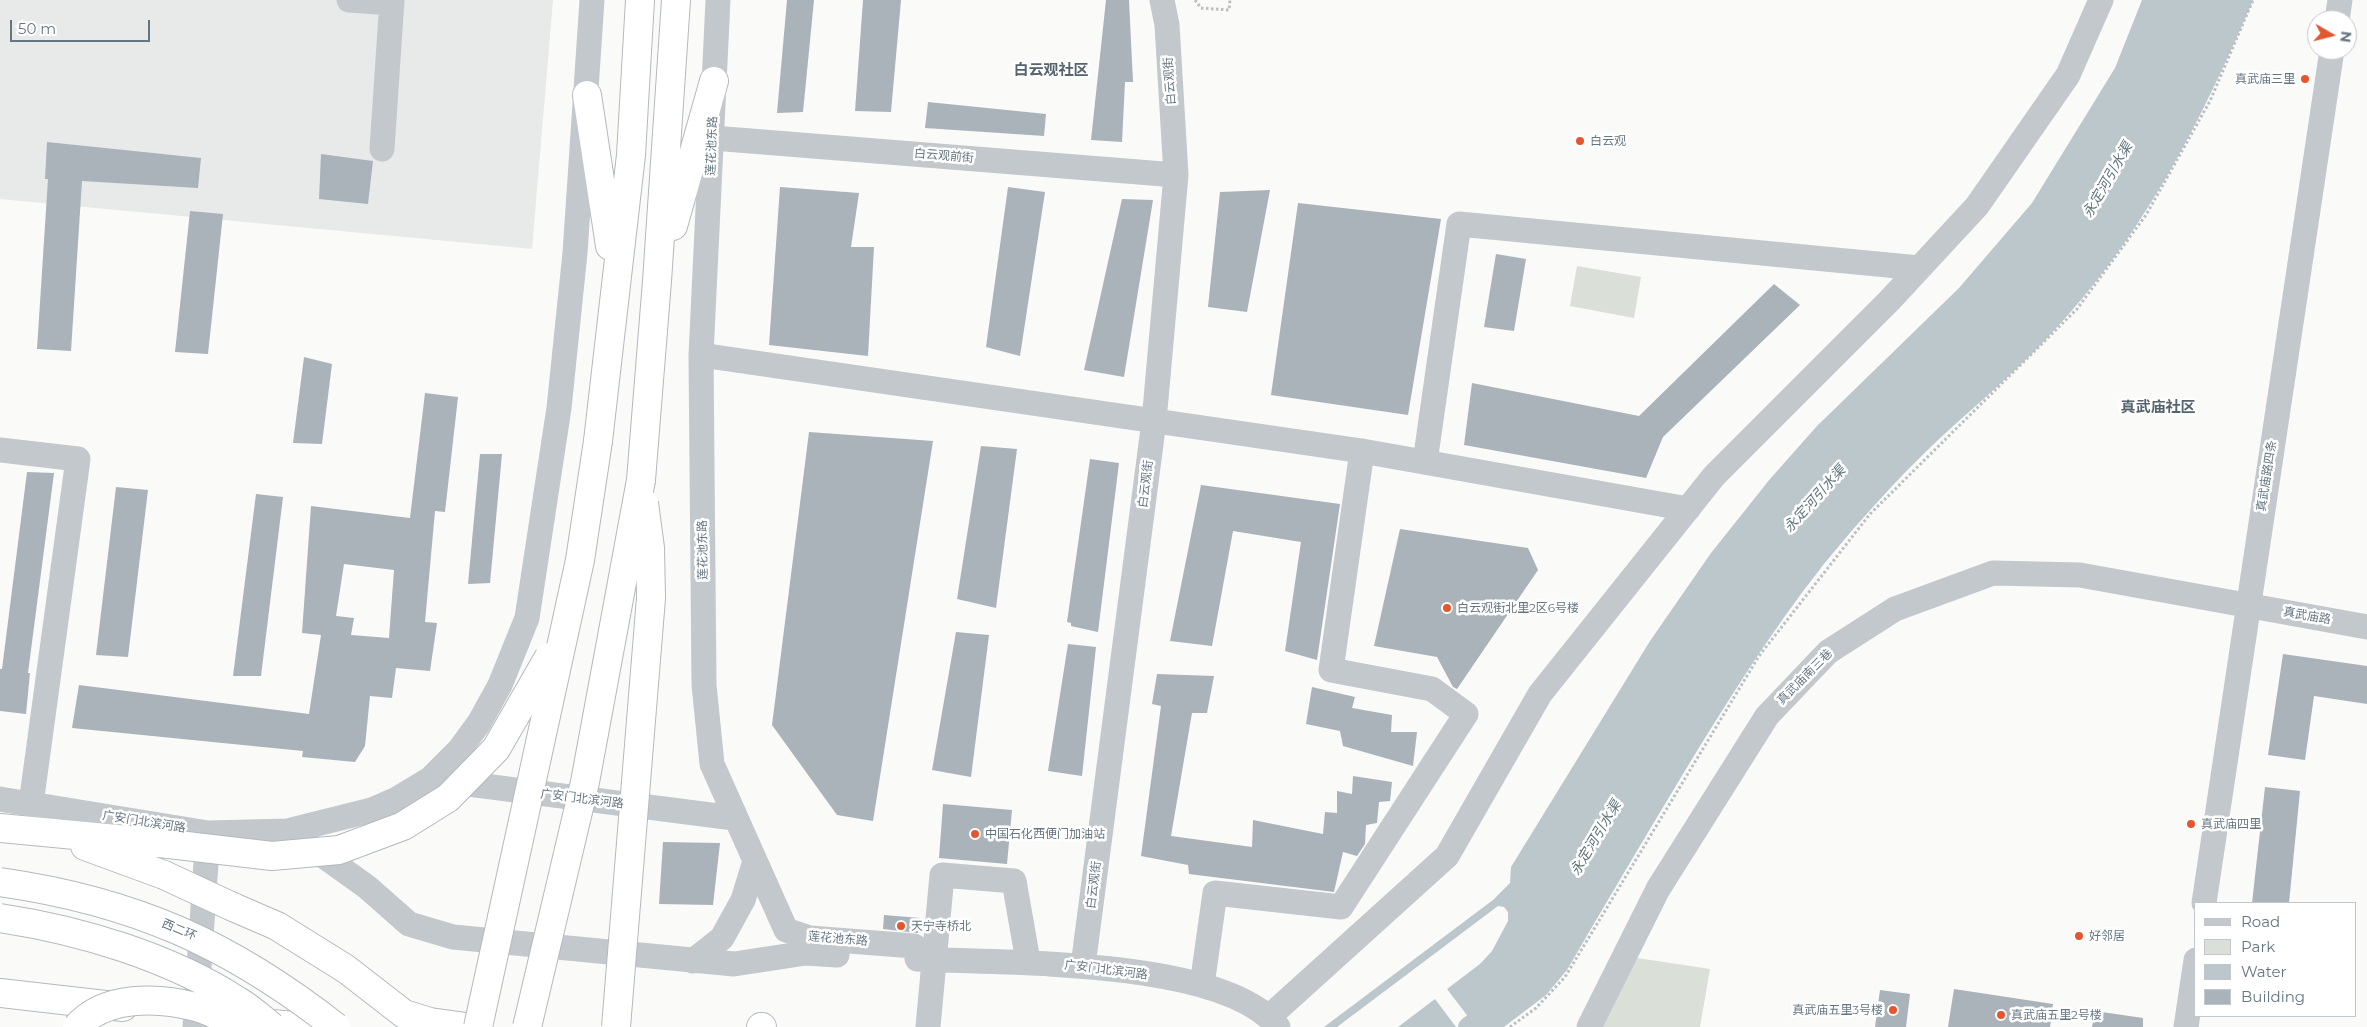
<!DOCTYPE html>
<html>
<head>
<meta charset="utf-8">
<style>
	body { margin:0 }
	#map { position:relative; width:2367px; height:1027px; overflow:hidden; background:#fafaf8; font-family:Montserrat,sans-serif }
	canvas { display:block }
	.legend { position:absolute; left:2194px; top:902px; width:162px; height:115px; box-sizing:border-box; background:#fff; border:1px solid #c1c8cd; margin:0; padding:6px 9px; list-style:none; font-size:15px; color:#657683 }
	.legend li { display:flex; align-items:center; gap:10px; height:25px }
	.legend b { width:25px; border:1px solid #c1c8cd }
	.north { position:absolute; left:2307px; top:10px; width:50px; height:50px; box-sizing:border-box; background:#fff; border:1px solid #c1c8cd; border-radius:50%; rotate:98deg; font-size:14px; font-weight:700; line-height:20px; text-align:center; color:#657683 }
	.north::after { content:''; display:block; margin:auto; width:18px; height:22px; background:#e4572e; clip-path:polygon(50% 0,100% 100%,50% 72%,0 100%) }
	.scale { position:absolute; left:10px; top:20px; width:140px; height:22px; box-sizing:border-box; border:2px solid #657683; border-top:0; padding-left:6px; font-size:15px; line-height:18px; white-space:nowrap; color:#657683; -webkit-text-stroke:4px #fff; paint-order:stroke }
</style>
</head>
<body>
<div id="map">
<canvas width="2367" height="1027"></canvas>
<ul class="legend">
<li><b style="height:6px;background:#c3c8cc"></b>Road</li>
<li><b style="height:14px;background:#dadfd7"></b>Park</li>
<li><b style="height:14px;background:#bbc7cb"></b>Water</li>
<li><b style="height:14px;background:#aab3b9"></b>Building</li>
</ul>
<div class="north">N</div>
<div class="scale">50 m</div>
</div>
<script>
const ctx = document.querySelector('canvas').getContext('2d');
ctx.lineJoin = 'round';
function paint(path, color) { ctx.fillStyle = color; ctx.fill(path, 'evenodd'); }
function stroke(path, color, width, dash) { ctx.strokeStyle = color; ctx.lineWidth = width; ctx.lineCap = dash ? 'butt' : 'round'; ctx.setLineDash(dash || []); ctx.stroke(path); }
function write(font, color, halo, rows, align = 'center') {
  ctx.font = font + ' Montserrat,"Noto Sans SC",sans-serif'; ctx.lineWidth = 5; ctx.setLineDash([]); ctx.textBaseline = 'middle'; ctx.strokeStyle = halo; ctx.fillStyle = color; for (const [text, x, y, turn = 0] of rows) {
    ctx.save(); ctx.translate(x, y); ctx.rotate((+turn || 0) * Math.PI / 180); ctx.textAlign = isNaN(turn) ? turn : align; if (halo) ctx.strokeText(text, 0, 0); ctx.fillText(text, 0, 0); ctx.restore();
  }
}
paint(new Path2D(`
	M0,0h553l-21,249 -532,-50z`), '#e8e9e9');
paint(new Path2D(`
	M1577,266l64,11 -7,41 -64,-12z
	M1624,956l86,13 -10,58h-111z`), '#dadfd7');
paint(new Path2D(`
	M2142,0h111c-53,124 -111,238 -205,337 -35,37 -73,69 -110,103 -40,38 -79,81 -114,124 -54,68 -99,141 -144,215 -38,63 -76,127 -113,191l-21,25 -42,32h-28l-29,-38 33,-25 12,-13 16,-30v-9l-4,-5 -6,-1 -161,121h-13l169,-127 17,-17 1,-16 139,-226 61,-88 59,-74 47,-53 142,-138 73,-85 83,-135z
	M1435,999l21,28h-58z`), '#bbc7cb');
stroke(new Path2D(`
	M1468,1027l26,-19`), '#bbc7cb', 20);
paint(new Path2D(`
	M787,0h27l-11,112 -26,1z
	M863,0h38l-10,112 -36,-1z
	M1106,0h23l4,82h-8l-3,60 -31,-2z
	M928,102l118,12 -2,22 -119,-8z
	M47,142l154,16 -3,30 -116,-7 -11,170 -34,-2 11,-170h-3z
	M321,154l52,7 -5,43 -49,-5z
	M780,187l79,6 -8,54h23l-6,109 -99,-11z
	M1008,187l37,5 -25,164 -34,-9z
	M1270,190l-23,122 -39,-5 12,-115z
	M1122,199l31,1 -29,177 -40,-7z
	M1298,203l143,16 -33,196 -137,-20z
	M190,211l33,3 -15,140 -33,-2z
	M1496,254l30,5 -12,72 -30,-4z
	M1774,284l26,21 -137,132 -17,41 -182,-33 8,-62 167,33z
	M304,357l28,7 -10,80 -29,-1z
	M425,393l33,4 -13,115 -10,-1 -10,111 12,1 -7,48 -34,-3 -4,30 -22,-2 -5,50 -10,16 -53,-5 1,-6 -231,-23 7,-43 230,29 12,-79 -19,-2 9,-127 99,12zM344,564l50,6 -5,68 -38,-3 3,-17 -18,-2z
	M809,432l124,9 -60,380 -36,-6 -65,-90z
	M981,446l36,3 -21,159 -39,-9z
	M480,454h22l-12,129 -22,1z
	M1090,459l29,4 -21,169 -27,-6v-3l-4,-1z
	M27,472l27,1 -26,200h2l-4,41 -26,-3v-42h2z
	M1201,485l139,19 -23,156 -32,-9 16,-109 -68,-11 -21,115 -42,-5z
	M116,487l32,3 -20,167 -32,-2z
	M256,494l27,3 -22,179h-28z
	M1400,529l128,19 10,22 -81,119 -4,-2 -16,-30 -63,-11z
	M956,632l33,3 -18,142 -39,-7z
	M1068,644l28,3 -14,129 -34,-5z
	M2283,654l84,12v38l-53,-8 -9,64 -37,-5z
	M1157,674l57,2 -7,37h-15l-21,123 81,11 1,-27 70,14 2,-22 12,1v-22l15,3 1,-18 39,6 -2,19 -11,1 -2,21 -11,2 -1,19 -8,12 -14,-4 -9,40 -145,-18 -1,-9 -47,-9 20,-150 -9,-2z
	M1312,687l43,10 -3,11 40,7 -1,17h26l-4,34 -70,-20 -3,-15 -34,-7z
	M2265,787l35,4 -11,112h-37z
	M943,804l69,6 -5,54 -68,-6z
	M663,842l57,1 -7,62 -54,-1z
	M884,915l36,3 -2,15 -35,-4z
	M1954,989l99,15 -3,23h-102z
	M1880,990l30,4 -4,33h-31z
	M2095,1011l48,7v9h-51z`), '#aab3b9');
const highway = new Path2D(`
	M587,95l23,151
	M673,226l41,-145
	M598,441l33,-286 9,-155
	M641,480l16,-199 19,-281
	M0,828l169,16
	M85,846l79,29
	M233,907l44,19 69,43 58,45 26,8 36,5
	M0,993l123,14
	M249,1022l58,5
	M761,1027h1`);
stroke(highway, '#b4b9bd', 30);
stroke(new Path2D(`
	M1195,0l6,8 28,2 1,-10
	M1510,1027l26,-19 29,-31 194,-321 111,-142 207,-205 69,-94 64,-114 43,-101`), '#bbbfc2', 3, [2.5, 2.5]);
stroke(new Path2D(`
	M349,0l43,3
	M718,0l-17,355 3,330 8,79 74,166 24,8 104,8 20,14
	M2337,20l3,-20
	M713,138l463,37
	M382,149l10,-149
	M701,355l661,96 326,58
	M0,450l78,9 -47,345
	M1425,462l34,-238 460,44
	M445,781l289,37
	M0,799l208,34 80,-2 84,-21 25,-11 33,-20 30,-30 19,-26 21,-38 27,-67 32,-210 16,-155 17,-253
	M307,844l60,43 42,37 44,13 281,27 72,-11 31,2
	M2204,903l128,-853
	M917,959c86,5 305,-2 361,68
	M693,961l29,-23 21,-38 12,-39
	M1083,966l71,-545 22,-246 -9,-150 -5,-25
	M1202,985l13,-92 126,14 125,-193 -34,-25 -101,-19 31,-219
	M1270,1016l177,-160 93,-162 174,-218 175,-175 88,-95 91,-131 33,-75
	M195,1027l13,-194
	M928,1027l14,-152 72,6 14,80
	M1589,1027l69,-138 109,-173 61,-64 67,-43 98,-36 87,2 287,52
	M2186,1027l10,-67`), '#c3c8cc', 25);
stroke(highway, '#fff', 28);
const highwayBridge = new Path2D(`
	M169,844l103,12 67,-6 64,-24 45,-28 48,-49 53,-92
	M164,875l69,32
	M0,882c134,19 230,62 336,145
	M0,918c80,12 170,39 238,83 12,7 23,17 34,26
	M77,1027c28,-32 81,-30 119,-20 16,4 31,14 46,20
	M478,1027l102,-467 18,-119
	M527,1027l58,-245 56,-302
	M616,1027l35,-429 -1,-50 -6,-45`);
stroke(highwayBridge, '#b4b9bd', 30, []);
stroke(highwayBridge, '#fff', 28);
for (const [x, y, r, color] of [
	[2305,79,5,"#e4572e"],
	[1580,141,5,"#e4572e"],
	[1447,608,5,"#e4572e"],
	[2191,824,5,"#e4572e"],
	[975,834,5,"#e4572e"],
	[901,926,5,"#e4572e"],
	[2079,936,5,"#e4572e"],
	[1893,1010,5,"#e4572e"],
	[2001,1015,5,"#e4572e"]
]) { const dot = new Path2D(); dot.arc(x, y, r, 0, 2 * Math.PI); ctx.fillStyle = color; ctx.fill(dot); stroke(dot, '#fff', 2); }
write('12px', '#657683', '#fff', [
	["真武庙三里",2295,79,"right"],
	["白云观",1590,141],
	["白云观街北里2区6号楼",1457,608],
	["真武庙四里",2201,824],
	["中国石化西便门加油站",985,834],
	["天宁寺桥北",911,926],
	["好邻居",2089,936],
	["真武庙五里3号楼",1883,1010,"right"],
	["真武庙五里2号楼",2011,1015]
], 'left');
write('12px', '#657683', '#fff', [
	["白云观街",1170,81,-94],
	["莲花池东路",712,146,-88],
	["白云观前街",944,156,5],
	["真武庙路四条",2267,476,-81],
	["白云观街",1146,484,-83],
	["莲花池东路",703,550,-91],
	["真武庙路",2307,616,10],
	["真武庙南三巷",1805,677,-45],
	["广安门北滨河路",582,799,7],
	["广安门北滨河路",144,822,9],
	["白云观街",1094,885,-83],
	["西二环",179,930,23],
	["莲花池东路",838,939,5],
	["广安门北滨河路",1106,970,7]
]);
write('italic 14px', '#60757c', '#fff', [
	["永定河引水渠",2108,180,-60],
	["永定河引水渠",1815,499,-48],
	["永定河引水渠",1596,838,-59]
]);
write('bold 15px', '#57646e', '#fff', [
	["白云观社区",1051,71],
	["真武庙社区",2158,408]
]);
</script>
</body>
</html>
